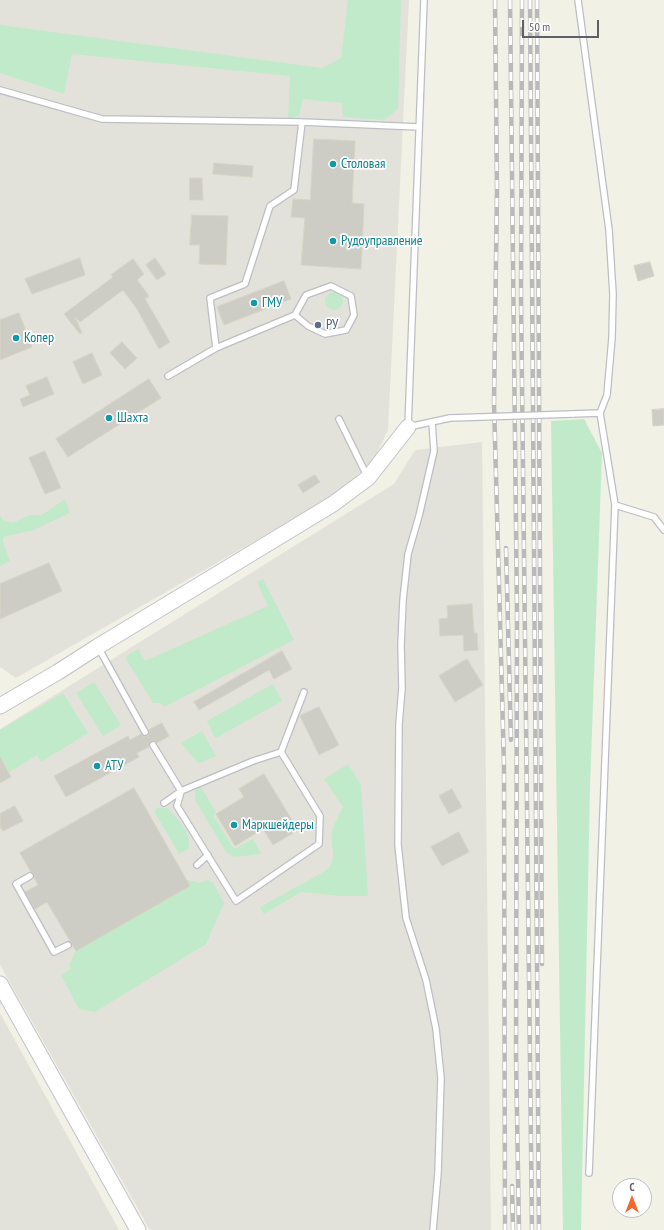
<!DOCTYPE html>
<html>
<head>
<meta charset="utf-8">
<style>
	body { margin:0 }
	#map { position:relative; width:664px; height:1230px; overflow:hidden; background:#f1f1e6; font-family:"PT Sans Narrow",sans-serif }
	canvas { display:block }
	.north { position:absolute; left:612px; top:1178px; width:40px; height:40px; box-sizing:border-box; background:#fff; border:1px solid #bebfc2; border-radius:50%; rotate:0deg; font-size:11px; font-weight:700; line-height:16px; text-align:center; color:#5d6067 }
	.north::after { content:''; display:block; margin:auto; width:14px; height:18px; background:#f56728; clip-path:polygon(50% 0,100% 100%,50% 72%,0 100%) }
	.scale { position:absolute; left:522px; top:20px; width:77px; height:18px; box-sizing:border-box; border:2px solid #5d6067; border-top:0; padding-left:5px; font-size:12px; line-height:14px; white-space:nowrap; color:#5d6067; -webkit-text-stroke:3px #fff; paint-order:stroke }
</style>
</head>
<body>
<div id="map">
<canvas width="664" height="1230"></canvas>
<div class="north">С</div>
<div class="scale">50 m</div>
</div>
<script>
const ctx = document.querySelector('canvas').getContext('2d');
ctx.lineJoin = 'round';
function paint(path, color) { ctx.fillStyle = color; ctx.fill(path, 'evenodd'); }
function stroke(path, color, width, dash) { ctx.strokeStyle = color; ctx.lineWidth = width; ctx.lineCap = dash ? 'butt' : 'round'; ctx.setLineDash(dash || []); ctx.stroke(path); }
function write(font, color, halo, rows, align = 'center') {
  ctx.font = font + ' "PT Sans Narrow",sans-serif'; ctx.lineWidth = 3.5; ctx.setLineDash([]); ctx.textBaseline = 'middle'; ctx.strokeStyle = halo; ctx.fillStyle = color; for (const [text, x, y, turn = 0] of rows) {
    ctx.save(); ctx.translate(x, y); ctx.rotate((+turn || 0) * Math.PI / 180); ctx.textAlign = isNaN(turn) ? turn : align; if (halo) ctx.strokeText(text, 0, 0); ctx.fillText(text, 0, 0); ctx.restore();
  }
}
paint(new Path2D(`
	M0,0h409l-21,430 -15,32 -43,36 -314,180 -16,-11z
	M482,442l9,788h-341l-150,-265v-236l394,-245 21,-34z
	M0,1013l119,217h-119z`), '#e2e2da');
paint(new Path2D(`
	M348,0h53l-3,109 -14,11 -41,-3 -1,-14 -39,-4 -4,17 -11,4 2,-44 -218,-22 -8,40 -64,-21v-48l322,43 19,-10z
	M325 301a9 9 0 1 1 18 0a9 9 0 1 1-18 0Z
	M584,419l18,34 -12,334 -9,443h-18l-12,-809z
	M65,499l5,14 -36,17 -31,7v6l7,18 -10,5v-51l3,5 10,3 17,-8h12z
	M263,579l31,61 -130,67 -4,-4h-7l-27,-44 1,-3 11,-7 7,12 123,-55 -11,-24z
	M94,682l27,43 -18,11 -27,-43z
	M273,684l9,17 -64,36 -3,1 -8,-17z
	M63,693l25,40 -47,29 -4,-7 -29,18 -8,-11v-32z
	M202,731l14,25 -16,7 -3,-1 -16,-19z
	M348,764l13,21 7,111h-28l-39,-4 -37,22 -4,-7 67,-37c12,-14 3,-21 5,-36 1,-9 7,-19 11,-27l-19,-28z
	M200,785l16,28 -3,3 21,33 19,-10 8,15 -27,3 -8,-5 -31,-52v-10z
	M158,808h10c10,12 23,23 21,40l-10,6 -25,-43z
	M187,880l13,3 8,-3 5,3 11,20 -18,41 -111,68 -16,-3 -18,-34 10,-6 -2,-4 7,-14 114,-65z`), '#c1eacb');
const building = new Path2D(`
	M314,139l41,2 -3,62 12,1 -3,65 -60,-4 4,-47 -14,-1 2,-18 17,1z
	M214,163l39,3 -1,11 -39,-3z
	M190,178h12l1,22h-13z
	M192,215l36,1 -2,49 -27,-1 1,-19h-10z
	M80,258l5,17 -53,19 -7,-15z
	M155,258l11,16 -9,6 -11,-15z
	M133,259l11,15 -7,6 12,16 -4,3 25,43 -11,7 -22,-40 -14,-19 -43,32 -5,-5 7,16 -2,1 -16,-20 49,-37 -2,-2z
	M650,262l4,14 -16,5 -4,-15z
	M284,281l7,18 -67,26 -7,-18z
	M19,313l13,34 -32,13v-40z
	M122,342l15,16 -12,11 -15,-16z
	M92,353l10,22 -19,9 -10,-22z
	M47,377l7,17 -31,13 -3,-8 10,-4 -4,-9z
	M149,379l12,19 -93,59 -12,-18z
	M664,409v16l-11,1 -1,-16z
	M45,451l16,37 -16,6 -16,-36z
	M315,475l5,7 -17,11 -5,-8z
	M49,563l13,28 -62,28v-35z
	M472,604l2,29h3l1,17 -14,1 -1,-16 -23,1 -1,-17 9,-1 -1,-12z
	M282,651l10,18 -18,10 -5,-9 -70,40 -5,-8z
	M467,659l16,26 -28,17 -16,-26z
	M319,707l20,38 -20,10 -19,-39z
	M162,723l7,13 -12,7 -2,-2h-4l-2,2v4l-12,6 2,4 -73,40 -12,-21 74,-40 2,4 11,-6 2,2h4l2,-2v-4z
	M0,757l11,20 -11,6z
	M264,774l34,56 -25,15 -10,-16 -28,17 -19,-32 28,-17 -5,-8z
	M134,788l56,98 -114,65 -29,-49 -12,7 -10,-17 13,-7 -4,-8v-3l-3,-2 -11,-19z
	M452,789l10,18 -13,7 -10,-18z
	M15,806l8,15 -20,10 -3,-4v-13z
	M459,832l10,20 -27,14 -11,-19z`);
paint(building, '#cecdc5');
stroke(building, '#d6d5c4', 1);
const lane = new Path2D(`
	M424,0l-16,427 42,-9
	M0,90l102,29 200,3 117,5
	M216,348l79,-33 11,-20 25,-9 20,10 3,19 -8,15 -21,4 -17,-8 -13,-11
	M168,376l48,-28 -6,-50 35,-14 25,-78 24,-16 8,-68
	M572,414l28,-1 7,-18 5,-57 1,-44 -4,-64 -31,-230
	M339,419l28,57
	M432,422l2,29 -15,65 -11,38 -5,46 -2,45 1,43 -3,36 -1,121 8,73 20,62 10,49 5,49 -3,95 -5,57
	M615,505l39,12 10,13
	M98,647l47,85
	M153,745l28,46v1l-4,14 59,95 83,-57 1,-28 -39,-64 -28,9 -72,30 -17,12
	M281,752l23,-60
	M197,865l11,-10
	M30,876l-14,8 38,68 14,-7
	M589,1173l26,-668 -15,-92`);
const secondary = new Path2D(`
	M0,706l58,-34 39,-25 236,-143 35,-26 40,-51
	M0,984l138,246`);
stroke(lane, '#bdbec5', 8);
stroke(secondary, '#c0c2ca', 17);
stroke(lane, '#fff', 5.5);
stroke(secondary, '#fff', 15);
const rail = new Path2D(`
	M495,0l2,190 -3,213 10,363 1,464
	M510,0l7,612 -1,444 3,174
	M522,0l-1,298 11,932
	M530,0l9,1230
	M537,0l5,964
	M506,548l5,192
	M512,1186l1,44`);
stroke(rail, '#b9b9ba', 4.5);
stroke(rail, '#fff', 3, [9]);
const laneBridge = new Path2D(`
	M450,418l122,-4`);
stroke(laneBridge, '#bdbec5', 8, []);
stroke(laneBridge, '#fff', 5.5);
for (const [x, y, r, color] of [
	[333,164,4,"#0f9aa8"],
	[333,241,4,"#0f9aa8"],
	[254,303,4,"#0f9aa8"],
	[318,325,4,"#5c6f8a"],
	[16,338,4,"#0f9aa8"],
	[109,418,4,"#0f9aa8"],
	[97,766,4,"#0f9aa8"],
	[234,825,4,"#0f9aa8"]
]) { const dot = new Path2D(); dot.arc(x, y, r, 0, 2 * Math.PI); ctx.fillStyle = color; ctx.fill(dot); stroke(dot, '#fff', 1.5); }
write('14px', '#0d838f', '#fff', [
	["Столовая",341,164],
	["Рудоуправление",341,241],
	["ГМУ",262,303],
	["Копер",24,338],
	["Шахта",117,418],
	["АТУ",105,766],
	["Маркшейдеры",242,825]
], 'left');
write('14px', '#4e5e75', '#fff', [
	["РУ",326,325]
], 'left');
</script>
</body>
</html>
